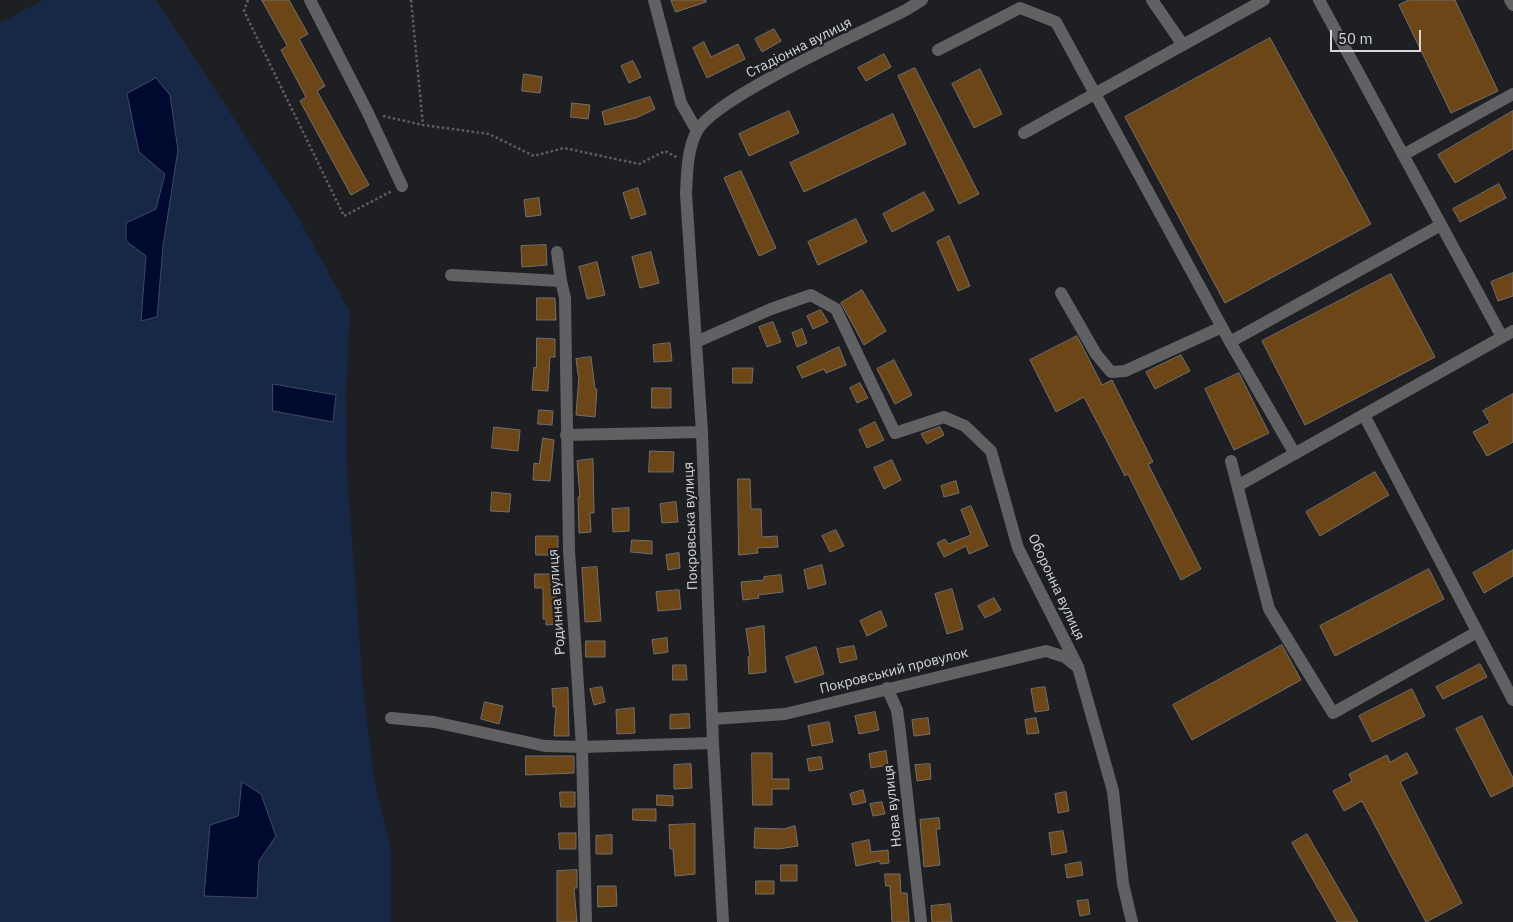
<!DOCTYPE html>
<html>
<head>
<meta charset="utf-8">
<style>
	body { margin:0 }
	#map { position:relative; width:1513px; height:922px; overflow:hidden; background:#1d1f23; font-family:"IBM Plex Sans",sans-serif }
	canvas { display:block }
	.scale { position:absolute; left:1330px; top:30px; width:91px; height:22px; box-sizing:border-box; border:2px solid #d5d7d9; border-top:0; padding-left:6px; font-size:15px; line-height:18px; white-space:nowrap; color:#d5d7d9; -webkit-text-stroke:4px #1d1f23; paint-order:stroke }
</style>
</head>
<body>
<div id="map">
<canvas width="1513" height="922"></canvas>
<div class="scale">50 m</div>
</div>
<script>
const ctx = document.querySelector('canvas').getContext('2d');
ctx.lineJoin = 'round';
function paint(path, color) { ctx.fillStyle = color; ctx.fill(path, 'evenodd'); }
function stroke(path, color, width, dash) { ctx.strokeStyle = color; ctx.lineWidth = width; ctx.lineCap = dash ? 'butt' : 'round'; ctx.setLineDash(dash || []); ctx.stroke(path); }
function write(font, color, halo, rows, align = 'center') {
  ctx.font = font + ' "IBM Plex Sans",sans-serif'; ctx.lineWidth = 4.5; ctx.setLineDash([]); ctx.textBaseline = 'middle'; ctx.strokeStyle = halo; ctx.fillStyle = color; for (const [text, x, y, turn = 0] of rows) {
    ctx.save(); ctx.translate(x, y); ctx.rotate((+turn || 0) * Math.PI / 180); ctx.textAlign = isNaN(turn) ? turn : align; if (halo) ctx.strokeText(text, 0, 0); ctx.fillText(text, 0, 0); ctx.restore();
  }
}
paint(new Path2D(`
	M43,0h113l138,210 56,102 -4,80 1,82 16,214 11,91 17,72v71h-391v-899zM178,150l-15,96 -6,71 -15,4 4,-65 19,-82 -26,-22zM243,783l33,53 -17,25 -2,37 -53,-2 6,-71 28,-9z`), '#172847');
const water = new Path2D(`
	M156,78l14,17 8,55 -15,96 -6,71 -16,4 5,-65 -20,-15v-18l30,-14 9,-35 -26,-22 -12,-58z
	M273,384l63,11 -3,27 -60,-11z
	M242,782l19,12 15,42 -17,25 -2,37 -53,-2 6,-71 28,-9z`);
paint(water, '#000a31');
stroke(water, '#404863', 1);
const building = new Path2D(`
	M262,0h27l19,34 -9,5 26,47 -8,5 52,94 -18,10 -51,-94 6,-4 -25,-47 6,-4z
	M671,0h35v2l-30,10z
	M1409,0h46l43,91 -47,22 -52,-108z
	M774,29l7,12 -19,11 -7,-13z
	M1270,38l101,186 -146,79 -100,-186z
	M704,42l7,15 27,-13 7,15 -38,19 -14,-30z
	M884,54l7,13 -25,14 -8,-13z
	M633,61l8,16 -12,6 -8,-17z
	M915,68l64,126 -20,10 -61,-128z
	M980,69l22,45 -28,14 -22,-44z
	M524,74l18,3 -2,16 -18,-2z
	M650,97l5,12 -19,9 -31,7 -3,-13z
	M572,103l18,2 -2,14 -17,-2z
	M789,111l10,22 -50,23 -10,-22z
	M1513,111v38l-58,34 -17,-28z
	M893,114l13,30 -102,48 -14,-29z
	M741,171l35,77 -17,8 -35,-78z
	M1499,184l7,14 -46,24 -7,-13z
	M638,188l8,26 -15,5 -8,-26z
	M924,192l10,18 -42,22 -9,-18z
	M539,198l2,17 -15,2 -2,-17z
	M856,219l11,23 -49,23 -10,-23z
	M949,236l21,50 -12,5 -21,-49z
	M546,245l1,20 -25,2 -1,-21z
	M651,252l8,31 -19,5 -8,-31z
	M597,262l8,33 -18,4 -8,-32z
	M1513,273v23l-15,5 -7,-19z
	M1391,274l44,83 -130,68 -43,-84z
	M862,290l24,41 -22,14 -23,-42z
	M537,298h18l1,22h-19z
	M821,310l7,12 -15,7 -6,-13z
	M773,322l8,20 -14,5 -8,-20z
	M802,329l5,14 -10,4 -5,-14z
	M1077,336l25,49 10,-5 41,82 -5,2 53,105 -20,11 -53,-106 -3,2 -41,-79 -28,15 -26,-52z
	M537,338l18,1v18h-5l-2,34 -16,-1 2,-23 2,1z
	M670,343l2,18 -18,1 -1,-17z
	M839,347l7,18 -20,8 -2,-4 -22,9 -5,-11z
	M1181,355l9,16 -35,18 -9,-17z
	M591,357l4,32h2l-2,28 -19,-2 3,-40h-1l-2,-16z
	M894,360l18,35 -17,9 -18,-35z
	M733,368h20l-1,15h-19z
	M1239,373l30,60 -35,17 -29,-61z
	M860,383l8,15 -11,5 -7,-15z
	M652,388h19v20h-19z
	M1513,394v48l-26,14 -14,-24 17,-9 -7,-12z
	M539,410l14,1 -1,14 -14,-1z
	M875,422l9,18 -17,8 -8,-18z
	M494,427l26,3 -2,21 -26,-3z
	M940,427l4,8 -17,9 -6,-10z
	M543,438l11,2 -4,41 -17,-1 1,-17 5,1z
	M650,451l24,1 -1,20h-24z
	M593,459l1,54h-4l1,19 -12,1 -1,-36h2l-3,-36z
	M892,460l9,20 -17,9 -10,-21z
	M1375,472l14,23 -69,41 -14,-24z
	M738,479h12l1,30h10l1,28 15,-1 1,11 -21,1 1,5 -19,2z
	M956,481l3,12 -15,4 -3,-11z
	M492,492l19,2 -2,18 -18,-1z
	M676,502l2,20 -16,1 -2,-19z
	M971,506l17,40 -19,8 -3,-8 -22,11 -7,-14 8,-4 3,5 23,-9 -10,-25z
	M629,508v23l-16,1 -1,-23z
	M836,530l8,16 -14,6 -8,-16z
	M536,536h22v19h-22z
	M632,540l20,1v13l-21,-2z
	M1513,550v26l-29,17 -11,-20z
	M679,553l1,15 -12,2 -2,-15z
	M822,565l4,19 -18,5 -4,-19z
	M597,567l4,54 -16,1 -3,-54z
	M1429,569l15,30 -109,57 -15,-30z
	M535,574h21v31h3v19l-13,1v-6h-3v-31h-8z
	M781,575l2,17 -25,3 1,3 -16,2 -2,-18 23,-2v-3z
	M952,589l11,40 -16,5 -12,-40z
	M679,590l2,19 -23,2 -2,-19z
	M994,598l7,12 -16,8 -7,-12z
	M881,611l6,15 -20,10 -7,-15z
	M764,626l2,46 -17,2 -1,-17 2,-1 -4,-27z
	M667,638l1,14 -14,2 -2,-14z
	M586,641h19v16h-19z
	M1282,645l19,35 -109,60 -19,-35z
	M854,646l3,13 -17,4 -3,-14z
	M816,647l8,27 -29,9 -9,-26z
	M1480,664l7,13 -44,22 -7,-12z
	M673,665h13l1,15h-14z
	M602,687l3,15 -11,3 -4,-16z
	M1045,687l4,23 -14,2 -4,-23z
	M568,688l1,48h-15l2,-29h-3l-1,-18z
	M1412,689l13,27 -53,26 -13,-26z
	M485,702l18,4 -4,18 -18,-5z
	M634,708l1,25 -18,1 -1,-24z
	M875,712l4,18 -20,4 -4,-18z
	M689,714l1,14 -20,1v-14z
	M1482,716l31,62v8l-22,11 -35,-68z
	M928,718l2,16 -16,2 -2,-16z
	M1036,718l3,15 -12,1 -2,-14z
	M829,722l4,20 -21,4 -4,-20z
	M886,751l2,14 -17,3 -2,-14z
	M752,753h20v26h17v10h-17v16h-19z
	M1407,753l11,20 -18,9 62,121 -36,19 -64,-121 -18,10 -11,-20 19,-10 -3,-7 38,-19 3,7z
	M526,756h48v17l-48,2z
	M821,757l2,12 -14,2 -2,-12z
	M691,764l1,24 -18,1v-24z
	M930,764l1,15 -14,2 -2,-16z
	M863,790l3,12 -13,3 -3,-11z
	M560,792h15v15h-14z
	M1066,792l3,19 -11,2 -3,-19z
	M657,795l16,1v10l-16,-1z
	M882,802l3,12 -12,2 -3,-12z
	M633,809h23v12l-23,-1z
	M939,818l1,11h-4l4,36 -16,2 -4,-47z
	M695,824v50l-20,2 -2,-27h-3l-1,-24z
	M795,826l3,20 -20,3 -24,-1 1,-20 29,1z
	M1063,831l4,21 -15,3 -3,-22z
	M559,833h17v16h-16z
	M1307,834l51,88h-21l-45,-79z
	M612,835v19h-16v-18z
	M869,840l2,12 17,-2 1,13 -9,1v-3l-24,5 -4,-22z
	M1081,862l2,13 -16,3 -2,-13z
	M781,865h16v16h-16z
	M577,870v18h-3l3,34h-20v-51z
	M885,874h15l1,19h6l2,29h-17l-2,-36h-4z
	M756,881h18v13h-18z
	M598,886h18l1,20 -19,1z
	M1088,900l2,14 -10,2 -3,-15z
	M950,904l2,18h-20l-1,-16z`);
paint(building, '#6d4618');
stroke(building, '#736f6b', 1);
stroke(new Path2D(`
	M248,0l-4,11 100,205 48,-25
	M411,0l12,125
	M383,116l40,9 66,9 45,22 30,-8 75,16 26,-13 13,7`), '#5c5e61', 2.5, [2.5, 2.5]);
stroke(new Path2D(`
	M310,0l58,113 34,73
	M654,0l27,103 16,28
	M1152,0l31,45
	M1319,0l183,337
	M1510,0l3,5
	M938,50l82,-42 36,14 174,320 65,112
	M1024,133l240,-133
	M1403,155l110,-61
	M557,252l4,29
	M451,275l110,6 4,17 4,252 13,197 4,175
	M1061,293l35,61 15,18 14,-1 97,-44
	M696,342l75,-33 40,-14 25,14 59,124 49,-16 21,9 26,25 27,97 60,119 35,124 10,93 9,38
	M1230,342l211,-117
	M1364,415l149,285
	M566,435l136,-3
	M1231,461l38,148 64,104 144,-81
	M1239,485l274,-154
	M887,688l10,22 3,22 21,190
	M391,718l43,4 111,24 37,1 131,-4
	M713,719l72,-5 261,-63 19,6 10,8
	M723,922l-10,-179 -11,-311 -16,-238c1,-20 1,-45 11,-63 18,-34 168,-100 209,-121l16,-10`), '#606163', 12);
write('14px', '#d5d7d9', '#1d1f23', [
	["Стадіонна вулиця",799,48,-27],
	["Покровська вулиця",691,526,-92],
	["Оборонна вулиця",1056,587,65],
	["Родинна вулиця",557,602,-94],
	["Покровський провулок",894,671,-14],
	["Нова вулиця",893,806,-96]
]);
</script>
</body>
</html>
